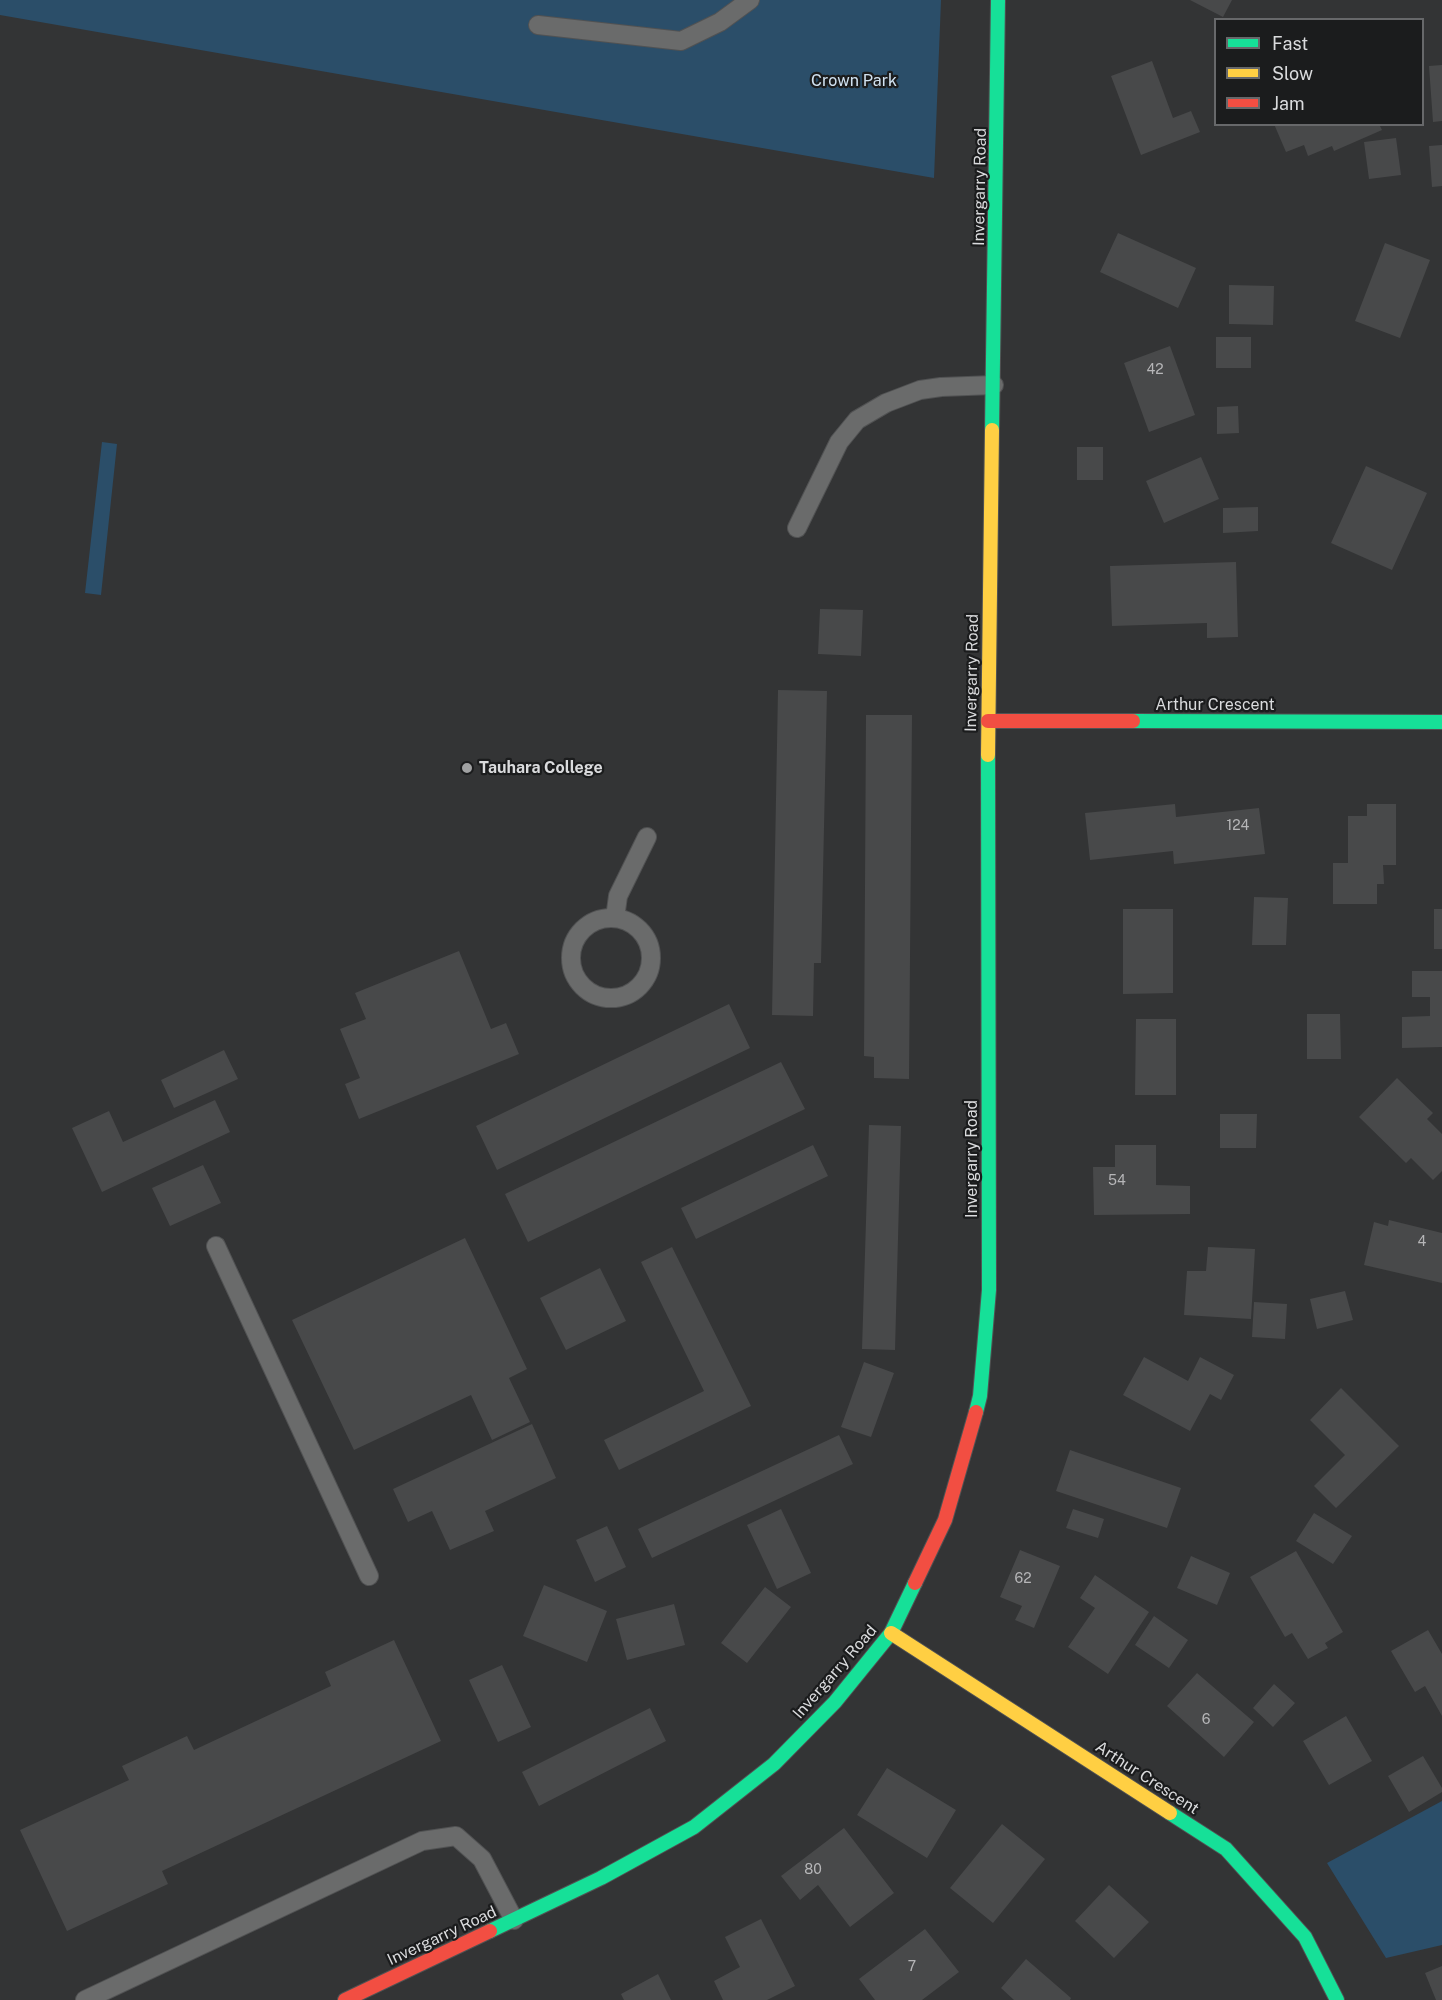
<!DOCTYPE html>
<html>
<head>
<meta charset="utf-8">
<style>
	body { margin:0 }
	#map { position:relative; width:1442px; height:2000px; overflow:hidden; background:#333435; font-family:"Public Sans",sans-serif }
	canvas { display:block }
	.legend { position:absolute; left:1214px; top:18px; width:210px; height:108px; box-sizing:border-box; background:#1b1c1d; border:2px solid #67686a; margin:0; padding:8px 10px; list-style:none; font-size:18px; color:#dadbdd }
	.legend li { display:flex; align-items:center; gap:12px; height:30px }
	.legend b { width:30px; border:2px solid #67686a }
</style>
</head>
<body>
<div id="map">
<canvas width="1442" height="2000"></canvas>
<ul class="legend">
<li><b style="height:8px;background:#16e098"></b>Fast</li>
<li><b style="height:8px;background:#ffcf43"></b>Slow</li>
<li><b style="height:8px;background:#f24e42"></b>Jam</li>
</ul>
</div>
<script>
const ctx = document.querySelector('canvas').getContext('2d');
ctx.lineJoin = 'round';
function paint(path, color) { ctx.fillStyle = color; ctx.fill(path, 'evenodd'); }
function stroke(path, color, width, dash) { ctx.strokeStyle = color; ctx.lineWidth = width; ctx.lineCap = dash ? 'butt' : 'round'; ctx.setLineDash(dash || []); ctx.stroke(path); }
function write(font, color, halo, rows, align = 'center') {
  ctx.font = font + ' "Public Sans",sans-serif'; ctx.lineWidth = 4.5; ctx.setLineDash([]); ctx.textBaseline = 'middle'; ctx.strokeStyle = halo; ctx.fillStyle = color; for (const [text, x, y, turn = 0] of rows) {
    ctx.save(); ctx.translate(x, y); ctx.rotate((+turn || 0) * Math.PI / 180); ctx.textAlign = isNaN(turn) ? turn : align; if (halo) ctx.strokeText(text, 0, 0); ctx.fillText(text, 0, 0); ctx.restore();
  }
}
paint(new Path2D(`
	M0,0h941l-7,178 -934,-163z
	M102,442l15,2 -16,151 -16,-2z
	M1442,1801v144l-56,13 -59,-95z`), '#2b4e69');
paint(new Path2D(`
	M1190,0h42l-9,17z
	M1152,61l21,57 18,-7 9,21 -59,23 -30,-79z
	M1442,65v56l-9,1 -4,-56z
	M1274,124h105l3,6 -48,21 -2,-5 -24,10 -4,-11 -18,7z
	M1396,138l5,37 -32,4 -5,-37z
	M1442,145v41l-10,1 -3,-41z
	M1118,233l78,35 -18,40 -78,-36z
	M1385,243l45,17 -30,78 -45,-17z
	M1229,285l45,1 -1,39 -44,-1z
	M1216,337h35v31h-35z
	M1170,346l25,69 -46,17 -25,-69z
	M1238,406l1,27 -22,1v-27z
	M1077,447h26v33h-26z
	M1201,457l18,42 -55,24 -18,-42z
	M1366,466l61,27 -35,77 -61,-27z
	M1258,507v24l-35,2v-25z
	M1236,562l2,75 -31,1v-15l-95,3 -2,-60z
	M820,609l43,1 -2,46 -43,-2z
	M778,690l49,1 -6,272h-7l-1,53 -41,-1z
	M866,715h46l-3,364 -35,-1v-21l-10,-1z
	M1175,804l1,13 83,-9 6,46 -91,10 -1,-13 -83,9 -5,-47z
	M1367,804h29v61h-13l1,19h-7v20h-44v-41h15v-47h19z
	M1254,897l34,1 -2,47h-34z
	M1123,909h50v84l-50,1z
	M1434,909h8v40h-8z
	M459,951l32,78 15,-6 13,31 -160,65 -14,-35 15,-6 -20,-49 26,-10 -11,-26z
	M1412,971h30v76l-40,1v-31l28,-1v-19h-18z
	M729,1004l21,44 -253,122 -21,-44z
	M1307,1014h33l1,45h-34z
	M1136,1019h40v76h-41z
	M224,1050l14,29 -64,29 -13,-28z
	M781,1062l24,47 -277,133 -23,-48z
	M1397,1078l36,35 -6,6 15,15v37l-9,9 -22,-22 -5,5 -47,-46z
	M215,1100l15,32 -128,60 -30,-64 37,-17 14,31z
	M1220,1114h37l-1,34h-36z
	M869,1125l32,1 -6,224 -33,-1z
	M813,1145l15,31 -132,63 -15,-31z
	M1115,1145h41v40l34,1v28l-96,1 -1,-48h22z
	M203,1165l18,38 -51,23 -18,-38z
	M1389,1220l53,13v50l-78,-18 10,-43 14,4z
	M465,1238l62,131 -18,9 21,44 -38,18 -21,-45 -117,55 -62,-130z
	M672,1247l79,159 -132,64 -15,-30 100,-49 -63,-129z
	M1208,1247l47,2 -4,70 -67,-4 3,-44h19z
	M600,1268l26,53 -60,29 -26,-52z
	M1345,1291l8,29 -36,9 -7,-30z
	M1254,1302l33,2 -2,35 -33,-2z
	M1144,1357l44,24 12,-24 34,18 -13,25 -11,-6 -20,37 -67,-36z
	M864,1362l30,11 -23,64 -30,-10z
	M1341,1388l58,58 -63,62 -22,-22 31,-31 -35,-35z
	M532,1424l24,54 -71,33 9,20 -44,19 -18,-39 -24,11 -15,-33z
	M839,1435l14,29 -201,94 -14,-29z
	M1070,1450l111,38 -14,40 -111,-37z
	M781,1509l30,64 -34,16 -30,-64z
	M1073,1509l31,10 -6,19 -32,-10z
	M1314,1513l38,23 -19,28 -37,-23z
	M607,1526l19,41 -31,15 -19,-42z
	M1020,1550l40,16 -26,62 -19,-8 7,-14 -22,-9z
	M1296,1551l47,81 -18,11 3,5 -20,11 -16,-26 -7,4 -35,-60z
	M1191,1556l39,17 -13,32 -40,-17z
	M1095,1575l54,37 -41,62 -40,-27 27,-39 -15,-10z
	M544,1585l63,26 -20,51 -64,-26z
	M765,1587l26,20 -44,56 -26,-20z
	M674,1604l11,41 -58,15 -11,-41z
	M1154,1616l34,24 -19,28 -34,-23z
	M1428,1630l14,24v62l-17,-30 -10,6 -24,-41z
	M394,1640l47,101 -279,130 6,13 -101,47 -47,-101 109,-50 -7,-14 65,-30 7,14 137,-64 -6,-14z
	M502,1665l29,62 -33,15 -29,-62z
	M1197,1673l57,49 -30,35 -57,-51z
	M1274,1684l21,19 -22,24 -20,-19z
	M650,1708l16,33 -127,65 -17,-34z
	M1346,1716l26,45 -43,24 -26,-44z
	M1423,1756l19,32v4l-33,20 -21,-36z
	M887,1768l69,42 -29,48 -70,-43z
	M1002,1824l43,35 -52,64 -43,-35z
	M844,1828l50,65 -44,34 -32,-42 -18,15 -19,-24z
	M1109,1885l40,37 -35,36 -39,-37z
	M761,1919l34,67 -28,14h-44l-9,-19 26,-14 -15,-30z
	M925,1929l34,43 -37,28h-47l-16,-21z
	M1026,1959l45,39 -1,2h-56l-13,-12z
	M1442,1966v34h-6l-11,-27z
	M658,1974l13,26h-47l-3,-6z`), '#48494a');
const lane = new Path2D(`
	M538,25l143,16 39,-19 30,-22
	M797,528l42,-86 18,-22 29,-17 34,-13 21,-3 53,-2
	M615,918l3,-22 29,-59
	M571 958a40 40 0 1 1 80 0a40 40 0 1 1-80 0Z
	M216,1246l153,330
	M85,2000l337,-159 34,-5 26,23 32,61`);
const fast = new Path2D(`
	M992,430l6,-430
	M1133,721l309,1
	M976,1412l4,-16 9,-106 -1,-535
	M1170,1813l56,36 79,88 32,63
	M490,1931l111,-53 93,-51 80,-63 61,-62 56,-69 24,-50`);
const slow = new Path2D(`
	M988,755l4,-325
	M891,1633l279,180`);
const jam = new Path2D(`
	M988,721h145
	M915,1583l30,-63 31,-108
	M345,2000l145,-69`);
stroke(lane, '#515253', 20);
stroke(fast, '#515253', 16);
stroke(slow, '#515253', 16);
stroke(jam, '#515253', 16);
stroke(lane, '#6a6b6b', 18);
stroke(fast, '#16e098', 14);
stroke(slow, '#ffcf43', 14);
stroke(jam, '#f24e42', 14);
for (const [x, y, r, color] of [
	[467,768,6,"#a0a1a2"]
]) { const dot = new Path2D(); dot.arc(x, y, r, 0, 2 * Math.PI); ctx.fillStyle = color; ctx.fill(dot); stroke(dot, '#1b1c1d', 2); }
write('14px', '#b6b6b8', null, [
	["42",1155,370],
	["124",1238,826],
	["54",1117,1181],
	["4",1422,1242],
	["62",1023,1579],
	["6",1206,1720],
	["80",813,1870],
	["7",912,1967]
]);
write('16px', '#d1e2f1', '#1b1c1d', [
	["Crown Park",854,81]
]);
write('16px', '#dadbdd', '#1b1c1d', [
	["Invergarry Road",980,187,-89],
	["Invergarry Road",972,673,-89],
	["Arthur Crescent",1215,705],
	["Invergarry Road",972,1159,-90],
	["Invergarry Road",835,1672,-49],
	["Arthur Crescent",1147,1778,33],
	["Invergarry Road",442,1936,-25]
]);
write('bold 16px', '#dadbdd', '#1b1c1d', [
	["Tauhara College",479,768]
], 'left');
</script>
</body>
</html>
